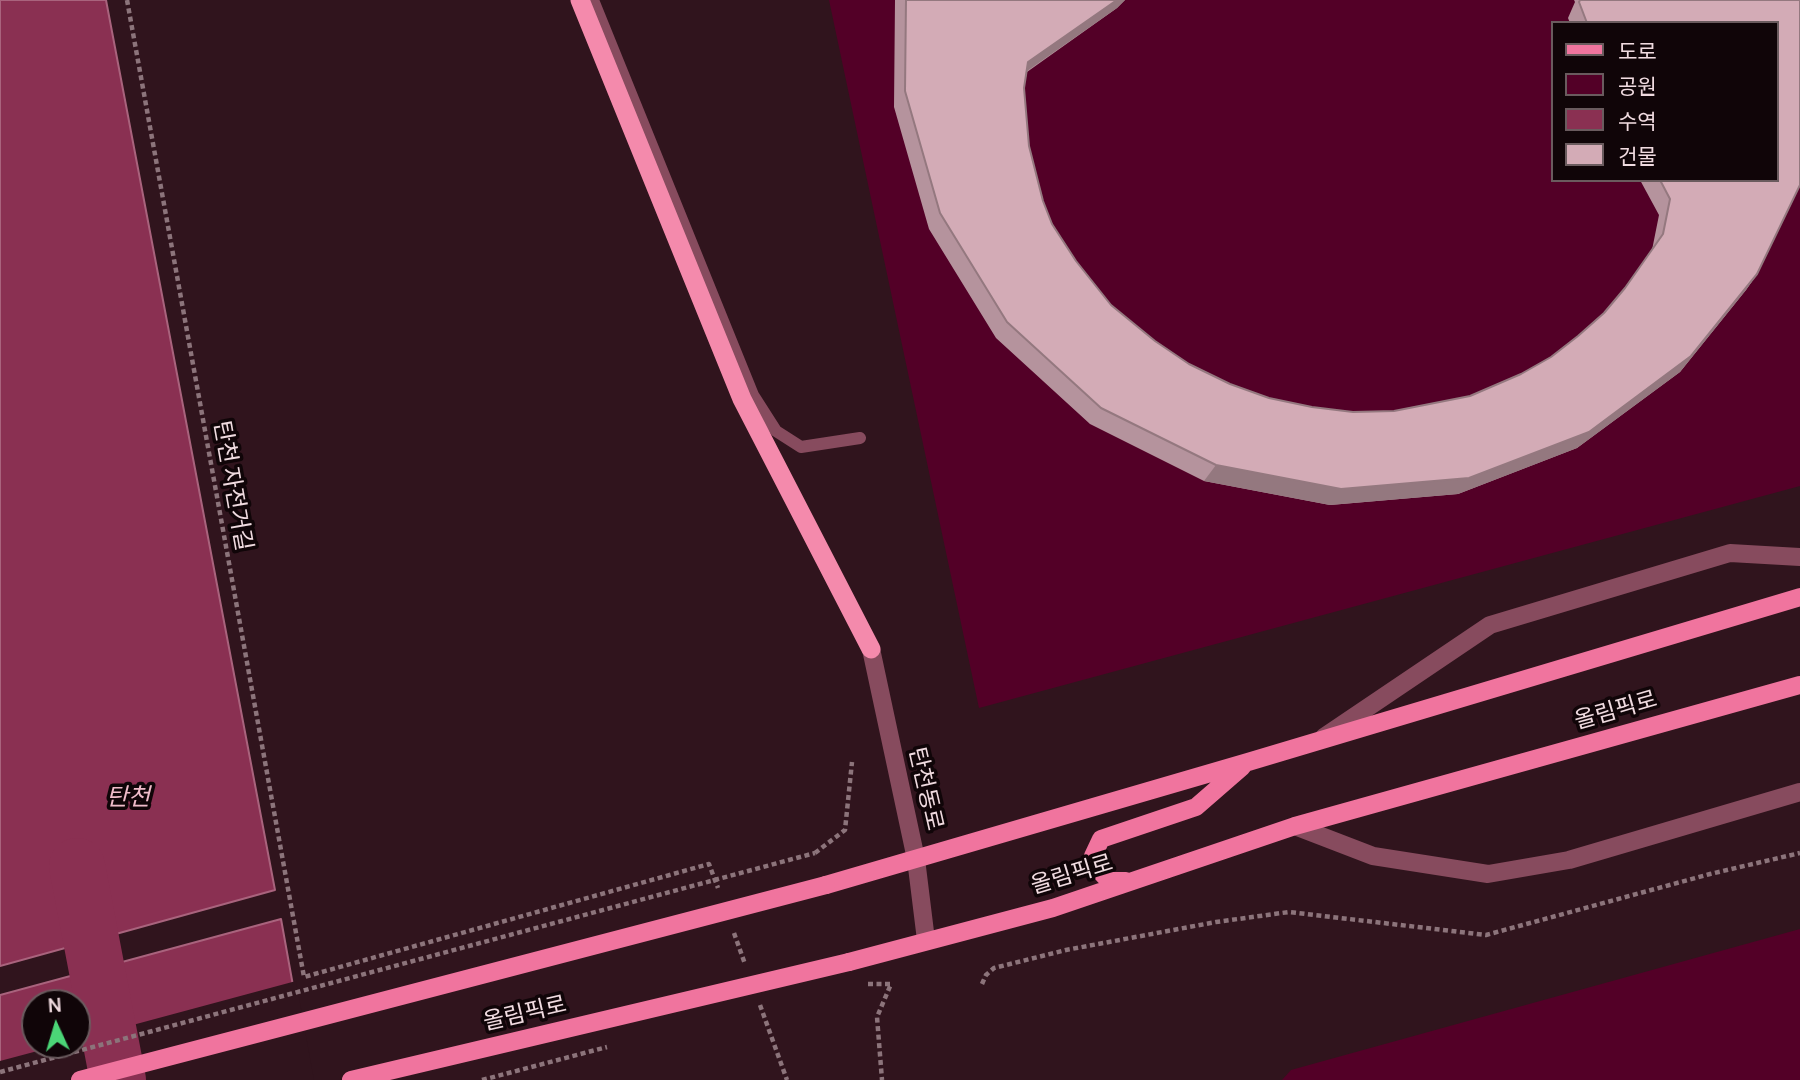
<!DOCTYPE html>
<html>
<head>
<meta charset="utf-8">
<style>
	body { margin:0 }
	#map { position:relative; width:1800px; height:1080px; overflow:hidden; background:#30141d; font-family:Manrope,"Noto Sans KR",sans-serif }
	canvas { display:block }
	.legend { position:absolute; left:1551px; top:21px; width:228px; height:161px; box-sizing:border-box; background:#100508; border:2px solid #6a5b5e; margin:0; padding:9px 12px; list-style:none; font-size:21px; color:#f0dbe0 }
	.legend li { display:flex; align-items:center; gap:14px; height:35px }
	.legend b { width:35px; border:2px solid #6a5b5e }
	.north { position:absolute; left:21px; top:989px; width:70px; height:70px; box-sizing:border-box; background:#100508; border:2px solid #6a5b5e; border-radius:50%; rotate:356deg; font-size:19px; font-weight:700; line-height:28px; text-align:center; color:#f0dbe0 }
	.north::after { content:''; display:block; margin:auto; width:24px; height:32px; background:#4bd677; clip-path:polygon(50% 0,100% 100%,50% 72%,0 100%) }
</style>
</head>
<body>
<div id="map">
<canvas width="1800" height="1080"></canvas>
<ul class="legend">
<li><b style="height:9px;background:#f0749e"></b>도로</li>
<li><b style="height:19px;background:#530027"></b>공원</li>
<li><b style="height:19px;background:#8a3052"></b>수역</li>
<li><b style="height:19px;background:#d3abb6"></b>건물</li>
</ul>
<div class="north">N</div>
</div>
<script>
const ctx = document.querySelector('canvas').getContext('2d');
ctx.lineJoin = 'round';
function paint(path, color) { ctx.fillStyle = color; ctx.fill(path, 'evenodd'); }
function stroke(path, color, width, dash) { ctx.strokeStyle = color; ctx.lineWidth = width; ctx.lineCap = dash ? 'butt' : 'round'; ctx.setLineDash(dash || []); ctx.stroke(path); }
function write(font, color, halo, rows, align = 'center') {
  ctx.font = font + ' Manrope,"Noto Sans KR",sans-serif'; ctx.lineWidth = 7; ctx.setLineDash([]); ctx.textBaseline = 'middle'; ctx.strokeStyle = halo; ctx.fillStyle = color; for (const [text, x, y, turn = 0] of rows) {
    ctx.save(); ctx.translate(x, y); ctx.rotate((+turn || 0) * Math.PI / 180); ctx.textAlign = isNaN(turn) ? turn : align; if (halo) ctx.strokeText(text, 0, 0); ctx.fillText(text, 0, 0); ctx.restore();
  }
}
paint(new Path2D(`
	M829,0h971v486l-821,222zM1553,23h224v157h-224z
	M1800,929v151h-518l9,-10z`), '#530027');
const water = new Path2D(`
	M0,0h106l169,890 -275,76z
	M281,919l29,161h-310v-85zM35,1003h42v42h-42z`);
paint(water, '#8a3052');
stroke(water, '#a9637d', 2);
paint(new Path2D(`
	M296,981l18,99h-314v-19l60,-16h17v-5z`), '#30141d');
stroke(new Path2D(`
	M77,866l41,214`), '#8a3052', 56);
stroke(new Path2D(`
	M127,0l177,977 405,-113 9,24
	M815,853l30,-23 7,-68
	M734,933l11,31
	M868,984h23l-14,33 5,63
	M982,984l4,-9 8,-7 72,-18 150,-28 73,-10 197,23 224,-61 90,-21
	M760,1005l27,75`), '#8c747b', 4.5, [5, 3.5]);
stroke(new Path2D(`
	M593,0l160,395 23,36 25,16 59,-9`), '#874b5e', 12);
stroke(new Path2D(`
	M871,649l45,210 10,81
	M1324,737l166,-112 240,-72 70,4
	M1295,826l78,30 115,18 81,-14 231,-68`), '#874b5e', 18);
stroke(new Path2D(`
	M1126,881h-17l-12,-13 -4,-12 8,-17 95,-32 46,-40
	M826,885l422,-123 552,-165
	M849,962l204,-54 242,-82 505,-141`), '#f0749e', 18);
stroke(new Path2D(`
	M580,0l162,399 129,250`), '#f48aac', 19);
stroke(new Path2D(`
	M0,1072l815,-219
	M482,1080l125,-33`), '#8c747b', 4.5, [5, 3.5]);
stroke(new Path2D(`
	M80,1080l746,-195
	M351,1080l498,-118`), '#f0749e', 18);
paint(new Path2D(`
	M895,0h230l-8,8 -90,64 -3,16 5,58 14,55 9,23 24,37 35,44 44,36 34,23 41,20 39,14 43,9 41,5 41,-1 76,-15 51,-22 30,-17 27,-21 26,-23 21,-24 27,-39 7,-35 -19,-35h137v-157h-207l-2,-5 7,-16 -1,-2h226v185l-43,89 -11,16 -66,82 -103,76 -119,46 -128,11 -126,-24 -114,-57 -94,-86 -67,-109 -35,-122z`), '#b5939d');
paint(new Path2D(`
	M1117,0h8l-8,8 -100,70 11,-16z
	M1757,274l-11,16 -66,82 -103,76 -119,46 -128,11 -126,-24 12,-16 125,24z`), '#94787f');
const building = new Path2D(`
	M906,0h211l-89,62 -4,26 5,58 14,55 9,23 24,37 35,44 44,36 34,23 41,20 39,14 43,9 41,5 41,-1 76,-15 51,-22 30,-17 27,-21 26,-23 21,-25 38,-54 7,-35 -10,-19h117v-157h-190l-8,-21 1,-2h220v185l-43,89 -66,82 -102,76 -120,46 -128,11 -125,-24 -115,-57 -94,-86 -67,-109 -35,-122z`);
paint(building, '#d3abb6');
stroke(building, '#94787f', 2);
write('23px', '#f0dbe0', '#100508', [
	["탄천 자전거길",232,486,80],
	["올림픽로",1616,711,-16],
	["탄천동로",925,789,77],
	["올림픽로",1072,875,-17],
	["올림픽로",525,1014,-13]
]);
write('italic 24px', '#f0bcca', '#100508', [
	["탄천",128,798]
]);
</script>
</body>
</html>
